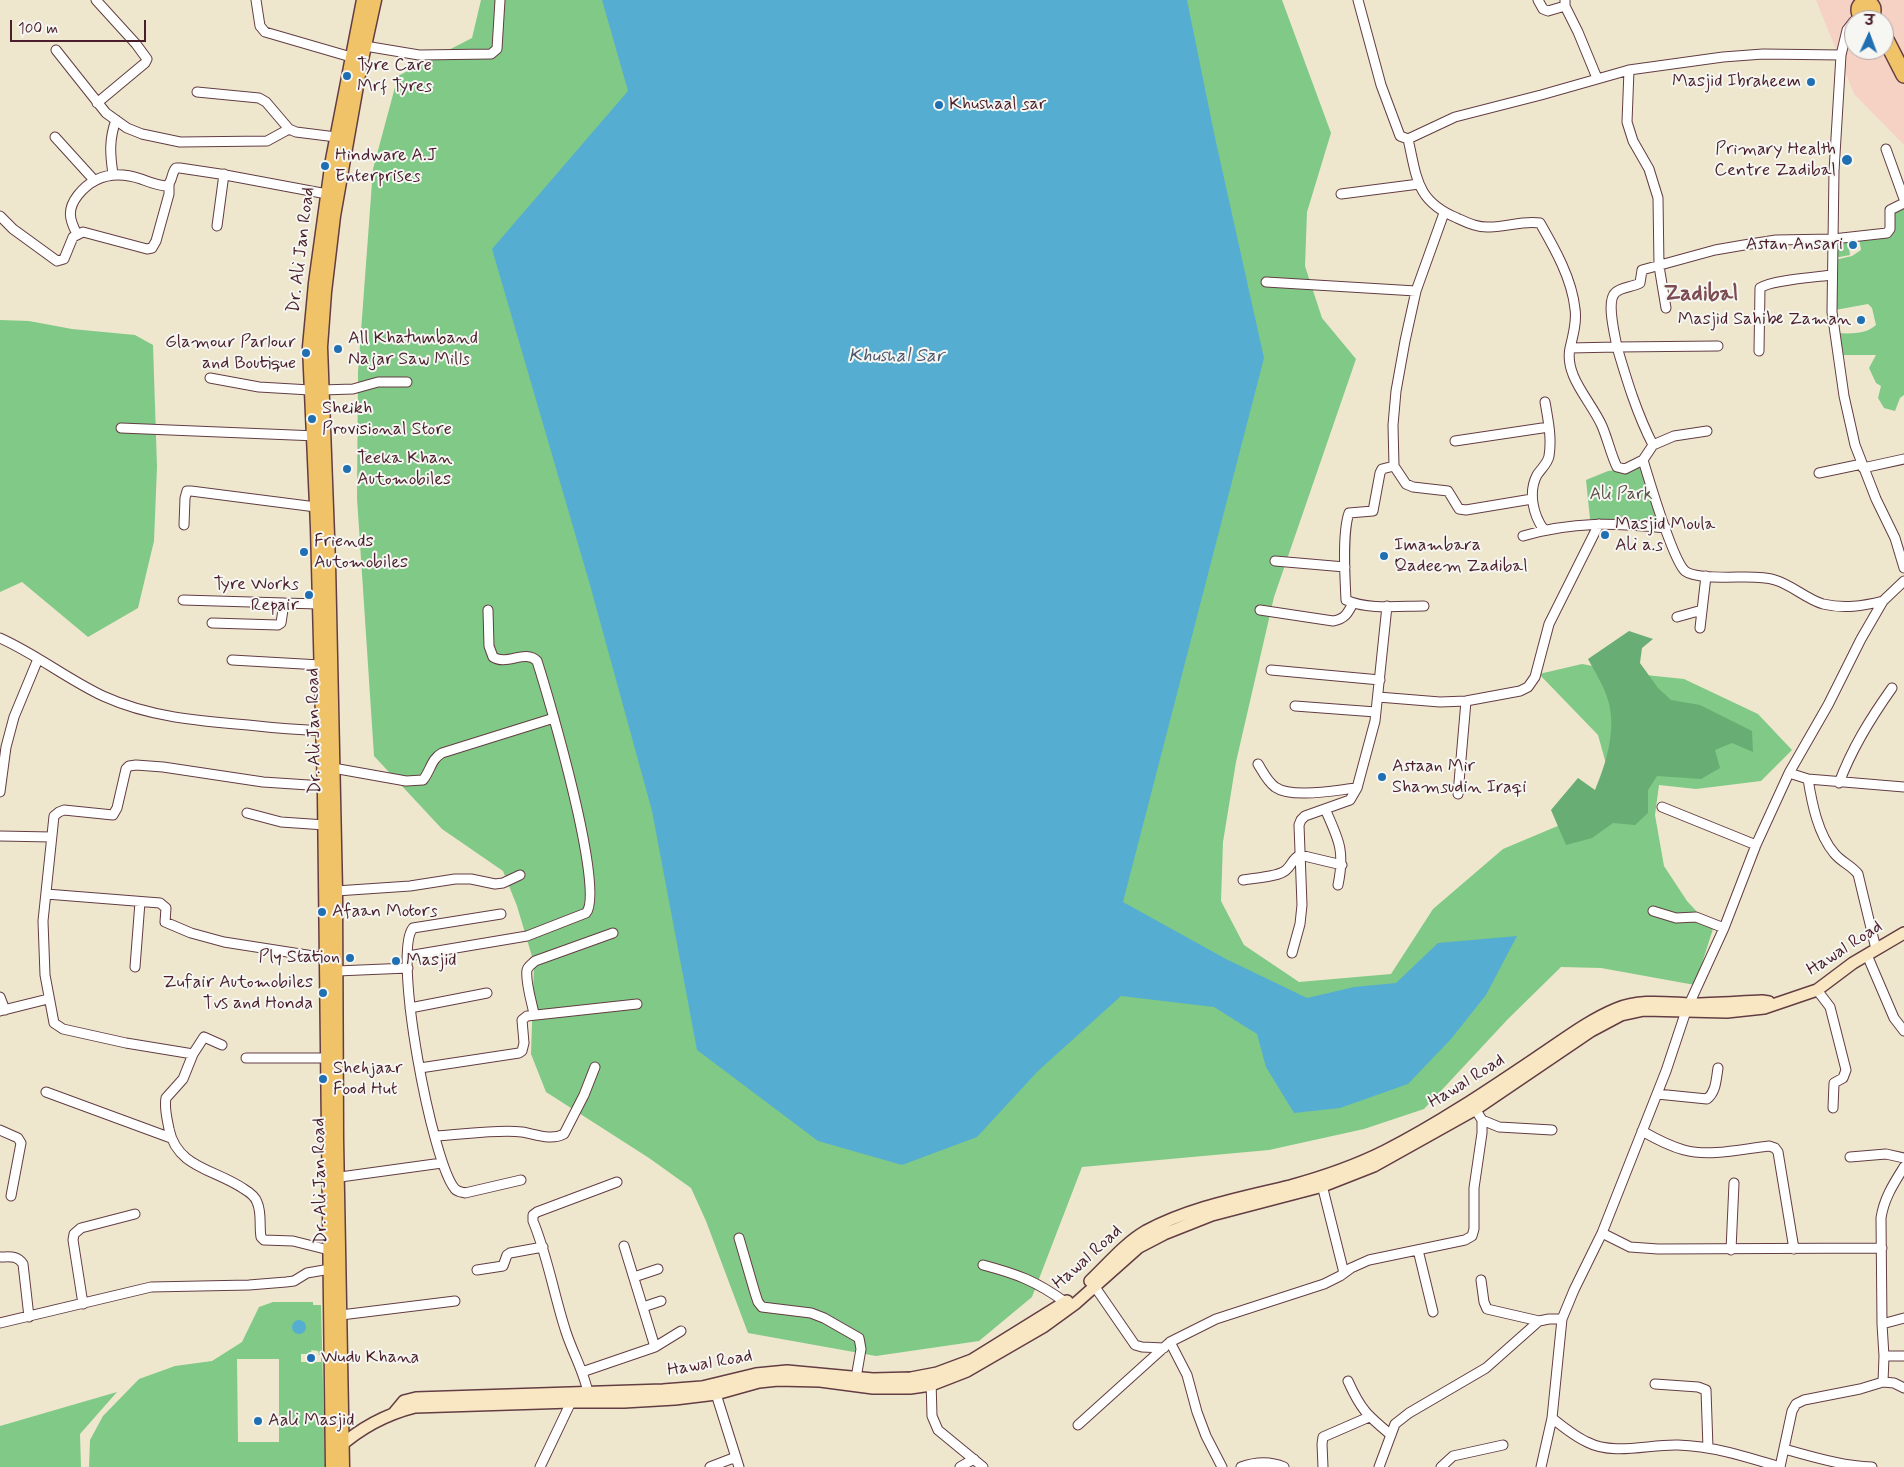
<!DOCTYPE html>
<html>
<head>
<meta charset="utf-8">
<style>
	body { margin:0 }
	#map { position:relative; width:1904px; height:1467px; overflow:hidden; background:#eee7ce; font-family:Mynerve,"Playpen Sans Deva",sans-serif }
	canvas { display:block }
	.north { position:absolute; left:1844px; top:10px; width:50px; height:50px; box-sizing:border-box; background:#f6f6f2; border:1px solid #b1a0a2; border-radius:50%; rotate:2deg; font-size:14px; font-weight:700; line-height:20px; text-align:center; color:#4a1f2b }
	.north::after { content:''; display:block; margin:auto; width:18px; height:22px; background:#1f6fb2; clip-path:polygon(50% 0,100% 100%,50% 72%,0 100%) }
	.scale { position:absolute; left:10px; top:20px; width:136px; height:22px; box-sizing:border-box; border:2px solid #4a1f2b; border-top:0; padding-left:6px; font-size:15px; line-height:18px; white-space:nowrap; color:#4a1f2b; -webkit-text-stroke:4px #f6f6f2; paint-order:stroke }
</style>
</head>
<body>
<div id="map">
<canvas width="1904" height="1467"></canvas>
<div class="north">उ</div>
<div class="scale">100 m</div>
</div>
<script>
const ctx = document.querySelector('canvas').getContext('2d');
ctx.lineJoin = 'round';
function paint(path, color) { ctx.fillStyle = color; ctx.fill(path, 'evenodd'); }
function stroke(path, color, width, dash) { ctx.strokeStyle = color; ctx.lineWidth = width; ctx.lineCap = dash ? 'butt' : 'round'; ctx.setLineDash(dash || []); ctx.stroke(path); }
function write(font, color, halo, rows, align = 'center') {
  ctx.font = font + ' Mynerve,sans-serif'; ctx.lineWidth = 4; ctx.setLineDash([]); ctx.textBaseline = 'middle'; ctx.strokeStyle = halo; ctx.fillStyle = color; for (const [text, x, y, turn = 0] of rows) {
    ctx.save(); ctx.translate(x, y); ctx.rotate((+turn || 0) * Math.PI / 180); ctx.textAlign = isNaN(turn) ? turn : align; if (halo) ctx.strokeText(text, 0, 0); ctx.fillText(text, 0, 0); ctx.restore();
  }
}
paint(new Path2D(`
	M1816,0h88v145l-50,-51zM1854,20h30v30h-30z`), '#f6d2c4');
paint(new Path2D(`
	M481,0h801l49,133 -24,79 -2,54 17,52 34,41 -82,238 -38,165 -13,80 -2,59 23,44 55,37 92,-8 42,-65 70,-60 76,-32 31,-39 -12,-43 -59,-61 43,-10 54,10 48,5 74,35 34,36 -31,31 -65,8 -37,-4 -4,30 9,51 23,35 26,28 -18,56 -94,-17 -40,-1 -53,52 -84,90 -60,20 -95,21 -187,17 -50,130 -53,44 -103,15 -128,-23 -42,-112 -15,-33 -42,-30 -103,-66 -15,-38 3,-91 -17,-57 -14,-35 -61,-42 -68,-73 -17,-258 1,-126 15,-203 25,-93 74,-38z
	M1904,207v188l-4,3 -5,13 -11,-3 -6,-10 3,-12 -5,-3 -7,-15 7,-13h-35l-3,-22c13,1 28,1 38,-8l-4,-17 -4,-4 -33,6v-50l17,-4 9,-6 -2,-12 27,-2 8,-26z
	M1834,240h14l2,15 -16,3z
	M0,320l29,1 43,8 63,6 18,10 4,122 -3,74 -16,67 -50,29 -66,-55 -22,10z
	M1640,467l17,54 -67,-2 -4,-39 22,-9z
	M273,1302h40v3h8l4,162h-236l1,-27 13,-24 36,-37 36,-13 37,-5 30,-19 17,-35zM311,1350l7,1 1,4h2v7h-20v-8h11zM237,1359h42v83h-41z
	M117,1392l-37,42 1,33h-81v-41z`), '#81c986');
paint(new Path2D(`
	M1629,631l24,8 -11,9 -2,15 18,25 13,12 29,5 52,26 1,21 -21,-9 -17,7 5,18 -19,11 -44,-3 -9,14v23l-13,12 -22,-2 -21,15 -26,7 -15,-35 27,-32 17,12c11,-26 22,-61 13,-90 -4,-14 -13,-28 -20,-41z`), '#68ad73');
paint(new Path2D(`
	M602,0h585l27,133 50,225 -141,544 103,57 81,39 47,-11 42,-4 42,-40 79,-7 -31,59 -35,44 -43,45 -68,24 -46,5 -28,-46 -9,-33 -43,-27 -93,-11 -83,75 -61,66 -75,28 -84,-24 -121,-91 -45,-239 -62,-226 -98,-336 136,-158z
	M292 1327a7 7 0 1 1 14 0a7 7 0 1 1-14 0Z`), '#55aed2');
const street = new Path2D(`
	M96,0l40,44 11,15 -2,4 -48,40
	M256,0l4,26 5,6 86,25
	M1358,0l23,85 19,51 8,3 47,-22 86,-22 88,-25 94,-13 40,-3 78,1
	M1538,0l5,9 5,2 17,-5
	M1565,0v6l13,26 19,46
	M1854,21l-7,9 -6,25 -7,116 -2,141 12,84 11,49 21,54 19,39 9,30
	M365,46l54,9 72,-1 6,-5 3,-49
	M56,50l50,63 21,15 15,6 38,8 87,-1 22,-12
	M1629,70l-2,52 6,19 16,28 9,29 1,68 7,42
	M197,92l62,6 7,4 23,27 7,3 40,5
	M55,137l39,43
	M1408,139c9,39 8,62 49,79 11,5 21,10 33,9 17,0 34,-7 50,-4 15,26 32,56 35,86 2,12 -2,27 -5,39
	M1886,149l18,50
	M113,174c-3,-20 -4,-35 3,-54
	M1341,194l78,-10
	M1444,213l-28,78 -11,50 -9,50 -3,34 1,41 12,18 7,3 35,4 11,18 7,1 66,-11
	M0,216l13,13 44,32 7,-2 9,-22 10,-5 64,17 5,-1 4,-7 13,-47v-10
	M217,226l7,-52
	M77,234c-8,-15 -10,-25 1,-39 17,-21 39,-24 63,-16 8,3 17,7 26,7 6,-5 4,-13 9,-18h4l40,6 107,20
	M1266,282l150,9
	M1759,351l1,-63c11,-8 57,-11 72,-13
	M210,378l49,9 51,3
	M322,390l31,-1 25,-7h29
	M121,428l196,8
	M1707,431l-33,5 -21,9 -10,15 -18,9 -8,-2c-6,-12 -9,-27 -15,-41 -11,-25 -38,-50 -32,-78l47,-1c-2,-12 -11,-45 -2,-54 5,-6 18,-6 25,-10l2,-13 73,-20 29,-5 32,-5 57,-1 54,-6 3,-4v-19l14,-7
	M1455,441l94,-14
	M1653,445c-16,-31 -26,-64 -36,-98l101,-1
	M1643,460c6,20 30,100 42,111 10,8 46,6 60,6 9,0 21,0 30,3 17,5 31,19 48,24 21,5 40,2 60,-3
	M1394,466l-12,3 -2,4 -7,38 -24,2c-7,20 -4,65 -3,87 21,10 55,6 78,6
	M1863,468l41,-9
	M1819,473l43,-9
	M184,525l1,-27 2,-7h4l125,16
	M1544,530c-11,-15 -16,-38 -7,-55 4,-6 11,-12 12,-19 3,-18 -1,-37 -4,-54
	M1523,536c51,-15 91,-13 143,-8
	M1275,561l70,6
	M183,600l135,4
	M1260,610l73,11c12,-2 15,-8 20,-18
	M1677,617l25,-7
	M212,623l66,2 3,-2 3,-20
	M1700,628l6,-52
	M0,638c36,16 67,41 103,58 46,21 95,25 145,29 26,3 53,5 80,6
	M232,660l88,5
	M1271,670l109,10
	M1378,697l62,5 26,-1 54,-10 8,-4 7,-10 14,-53 50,-100
	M1295,706l81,6
	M1258,764c5,8 9,17 17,23 17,12 61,3 82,1
	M333,768l73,13 17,-1c8,-10 8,-21 19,-27l112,-35
	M1789,773l19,6 96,8
	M1808,779c4,25 10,55 26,74 7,9 17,12 24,21l18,75
	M1839,783c13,-35 31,-64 53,-95
	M0,792l6,-45 8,-30 24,-58
	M1458,794l8,-93
	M1662,807l94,38
	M1325,809c14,31 20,42 13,76
	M247,813l34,9 44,3
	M0,836l51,1
	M1243,880c10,-2 36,-3 43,-10 6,-5 6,-11 14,-15l42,10
	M336,891l74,-5 45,-7h16l24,5 8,-1 17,-8
	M46,894l114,9 6,5 -1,14 26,11 33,9 102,16
	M1653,911l23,7 20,-1 28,11
	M501,914l-88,14c-21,24 19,235 42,261 3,3 6,3 10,4l56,-13
	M1292,953l8,-29 2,-19 -3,-80 2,-5 4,-4 45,-16 7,-12 18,-67 12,-115
	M1867,955l27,63 10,13
	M408,956l119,-20 59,-23c20,-21 -38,-218 -49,-252 -12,-12 -30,5 -44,-4l-4,-11 -1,-36
	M135,967l5,-65
	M337,971l71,-3
	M1817,990l13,17 16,63 -3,8 -9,5 -1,25
	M0,997l5,13
	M410,1008l77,-15
	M0,1011l48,-12
	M534,1014c-2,-11 -9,-33 -7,-44 1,-4 5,-6 8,-9l78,-28
	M222,1045l-18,-8 -11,17 -67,-11 -63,-14 -9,-6 -9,-48 -2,-54 11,-105 5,-4 5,-2 49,5 4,-7 9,-39 3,-3 7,-1 27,2 100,15 61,4
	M193,1054l-10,25 -17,19c-2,10 1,20 3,31 8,39 46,40 75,60 5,3 11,7 13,13 5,11 2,23 4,35l3,3 29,1 36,9
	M246,1058h81
	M420,1068l99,-15 3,-2 2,-8 -2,-23 5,-4 110,-12
	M46,1092l125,46
	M1657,1094l50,5c9,-7 9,-19 11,-31
	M1482,1120l17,7 53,3
	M0,1130l18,8 3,5 -10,53
	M1642,1131c14,8 27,15 42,19 26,7 58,-1 85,-4l6,2 3,4 16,97
	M435,1136c26,-1 61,-7 87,-4 13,2 29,9 42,2l20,-39 11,-28
	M1850,1157l36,-3 18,4
	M333,1178l109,-15
	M1321,1181l23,92
	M1602,1233l28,14 28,2 224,-1
	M739,1238l16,55 3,9 4,5 49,6 13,5 35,20 2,11 -5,29
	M624,1246l31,101
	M1418,1250l15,62
	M1731,1250l3,-67
	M0,1257c10,0 17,-2 23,7l6,53
	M983,1265c34,9 53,16 82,37
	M477,1270l26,-4 4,-11 3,-2 33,-6
	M634,1277l24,-8
	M1481,1280l3,22 3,7 52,12
	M1095,1287l40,58 7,2 22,1
	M83,1304l-10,-64 1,-6 7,-6 54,-14
	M643,1307l18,-6
	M341,1315l114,-14
	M0,1323l151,-36 98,-2 37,-3 8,-1 13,-8 23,-4
	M1882,1324l22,-6
	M1170,1342l17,33 10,37 9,24 16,31
	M1884,1356h20
	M582,1372l73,-25 26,-16
	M931,1380l1,36 6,14 45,37
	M1348,1381c13,29 19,34 43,54
	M1883,1382l11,1 10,5
	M1655,1384l43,3 8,3 2,58
	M716,1394l23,73
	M589,1398c-3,-23 -16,-44 -23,-66 -12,-36 -18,-75 -33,-111v-6l4,-3 80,-30
	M1552,1418c11,9 22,18 35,24 27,14 62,2 91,3 35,1 69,12 102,22
	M1078,1425l92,-83 46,-23 108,-35 16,-8 11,-8 18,-8 96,-20 7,-4 2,-7v-41l8,-55v-13l-10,-16
	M1784,1449c30,8 58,17 88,18
	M540,1467l31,-65
	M710,1467l26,-10
	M960,1467l14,-8
	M1241,1467c14,-5 29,-6 43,0
	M1323,1467l-1,-23 1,-7 46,-20
	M1379,1467l16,-43 14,-11 77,-45 53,-47 10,-2h13
	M1441,1467l12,-11 50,-11
	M1541,1467l11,-49 10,-99 12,-29 28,-57 64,-162 20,-60 38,-83 32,-83 33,-72 39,-68 33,-66 22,-38 21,-20
	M1780,1467l12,-56 4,-7 8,-4 56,-11 23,-7 1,-26 -2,-32 -1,-106c3,-20 13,-35 23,-51`);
const secondary = new Path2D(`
	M1090,1281c18,-17 34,-37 56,-50 45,-24 95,-33 144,-45 33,-9 65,-20 95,-35 53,-27 102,-60 151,-93 26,-17 51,-37 80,-49 24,-10 50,-6 75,-5 23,0 47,-2 71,-3l7,1
	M394,1413l10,-12 12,-3 247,-8 39,-3 54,-13 31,-3 86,8 38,-1 26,-5 35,-13 95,-59
	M337,1449c22,-20 50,-35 78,-42l156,-5h53l51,-3 41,-5 43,-12 19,-2 42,1 53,7h37l21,-3 36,-14 76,-44 33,-24 63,-56 25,-13 48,-19 111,-29 51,-20 102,-57 115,-78 30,-16 23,-5 83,2 37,-4 53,-18 36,-27 51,-30`);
const primary = new Path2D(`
	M332,1467l-8,-671 -7,-269 -8,-180 6,-64 17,-123 31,-160
	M343,1467l-6,-328 -1,-248 -7,-328 -8,-216 4,-55 9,-76 26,-147 15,-69`);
const highway = new Path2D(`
	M1859 10a7 7 0 1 1 14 0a7 7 0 1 1-14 0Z
	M1884,36l20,39`);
stroke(street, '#633d43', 11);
stroke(secondary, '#633d43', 14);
stroke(primary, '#633d43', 15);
stroke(highway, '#633d43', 18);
stroke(street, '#fff', 9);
stroke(secondary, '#f9e7c3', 11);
stroke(primary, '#f1c369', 12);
stroke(highway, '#f1c369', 15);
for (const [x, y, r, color] of [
	[347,76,5,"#1f6fb2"],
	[1811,82,5,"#1f6fb2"],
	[939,105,5,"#1f6fb2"],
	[1847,160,6,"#1f6fb2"],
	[325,166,5,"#1f6fb2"],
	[1853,245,5,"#1f6fb2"],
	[1861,320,5,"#1f6fb2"],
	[338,349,5,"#1f6fb2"],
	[306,353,5,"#1f6fb2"],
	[312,419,5,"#1f6fb2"],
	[347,469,5,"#1f6fb2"],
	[1605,535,5,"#1f6fb2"],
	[304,552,5,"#1f6fb2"],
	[1384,556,5,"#1f6fb2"],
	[309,595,5,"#1f6fb2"],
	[1382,777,5,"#1f6fb2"],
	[322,912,5,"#1f6fb2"],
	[350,958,5,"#1f6fb2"],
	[396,961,5,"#1f6fb2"],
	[323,993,5,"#1f6fb2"],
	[323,1079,5,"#1f6fb2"],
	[311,1358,5,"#1f6fb2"],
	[258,1421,5,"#1f6fb2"]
]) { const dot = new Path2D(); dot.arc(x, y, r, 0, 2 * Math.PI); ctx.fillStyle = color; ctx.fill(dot); stroke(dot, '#f6f6f2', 2); }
write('18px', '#4a1f2b', '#f6f6f2', [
	["Tyre Care",357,66],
	["Mrf Tyres",357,87],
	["Masjid Ibraheem",1801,82,"right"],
	["Khushaal sar",949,105],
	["Primary Health",1836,150,"right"],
	["Centre Zadibal",1836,171,"right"],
	["Hindware A.J",335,156],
	["Enterprises",335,177],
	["Astan Ansari",1843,245,"right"],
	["Masjid Sahibe Zaman",1851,320,"right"],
	["All Khatumband",348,339],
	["Najar Saw Mills",348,360],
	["Glamour Parlour",296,343,"right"],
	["and Boutique",296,364,"right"],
	["Sheikh",322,409],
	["Provisional Store",322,430],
	["Teeka Khan",357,459],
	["Automobiles",357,480],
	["Masjid Moula",1615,525],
	["Ali a.s",1615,546],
	["Friends",314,542],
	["Automobiles",314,563],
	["Imambara",1394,546],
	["Qadeem Zadibal",1394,567],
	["Tyre Works",299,585,"right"],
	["Repair",299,606,"right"],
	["Astaan Mir",1392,767],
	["Shamsudin Iraqi",1392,788],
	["Afaan Motors",332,912],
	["Ply Station",340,958,"right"],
	["Masjid",406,961],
	["Zufair Automobiles",313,983,"right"],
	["Tvs and Honda",313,1004,"right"],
	["Shehjaar",333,1069],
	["Food Hut",333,1090],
	["Wudu Khana",321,1358],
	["Aali Masjid",268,1421]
], 'left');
write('18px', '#4a1f2b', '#f6f6f2', [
	["Dr. Ali Jan Road",302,250,-83],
	["Dr. Ali Jan Road",315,731,-91],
	["Hawal Road",1845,949,-33],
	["Hawal Road",1467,1082,-32],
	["Dr. Ali Jan Road",321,1181,-91],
	["Hawal Road",1088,1258,-42],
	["Hawal Road",710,1364,-10]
]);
write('18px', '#5a5246', '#f6f6f2', [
	["Ali Park",1621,495]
]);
write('italic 19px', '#4e586e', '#f6f6f2', [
	["Khushal Sar",896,357]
]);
write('bold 22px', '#7d4c53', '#f6f6f2', [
	["Zadibal",1701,295]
]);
</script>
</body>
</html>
